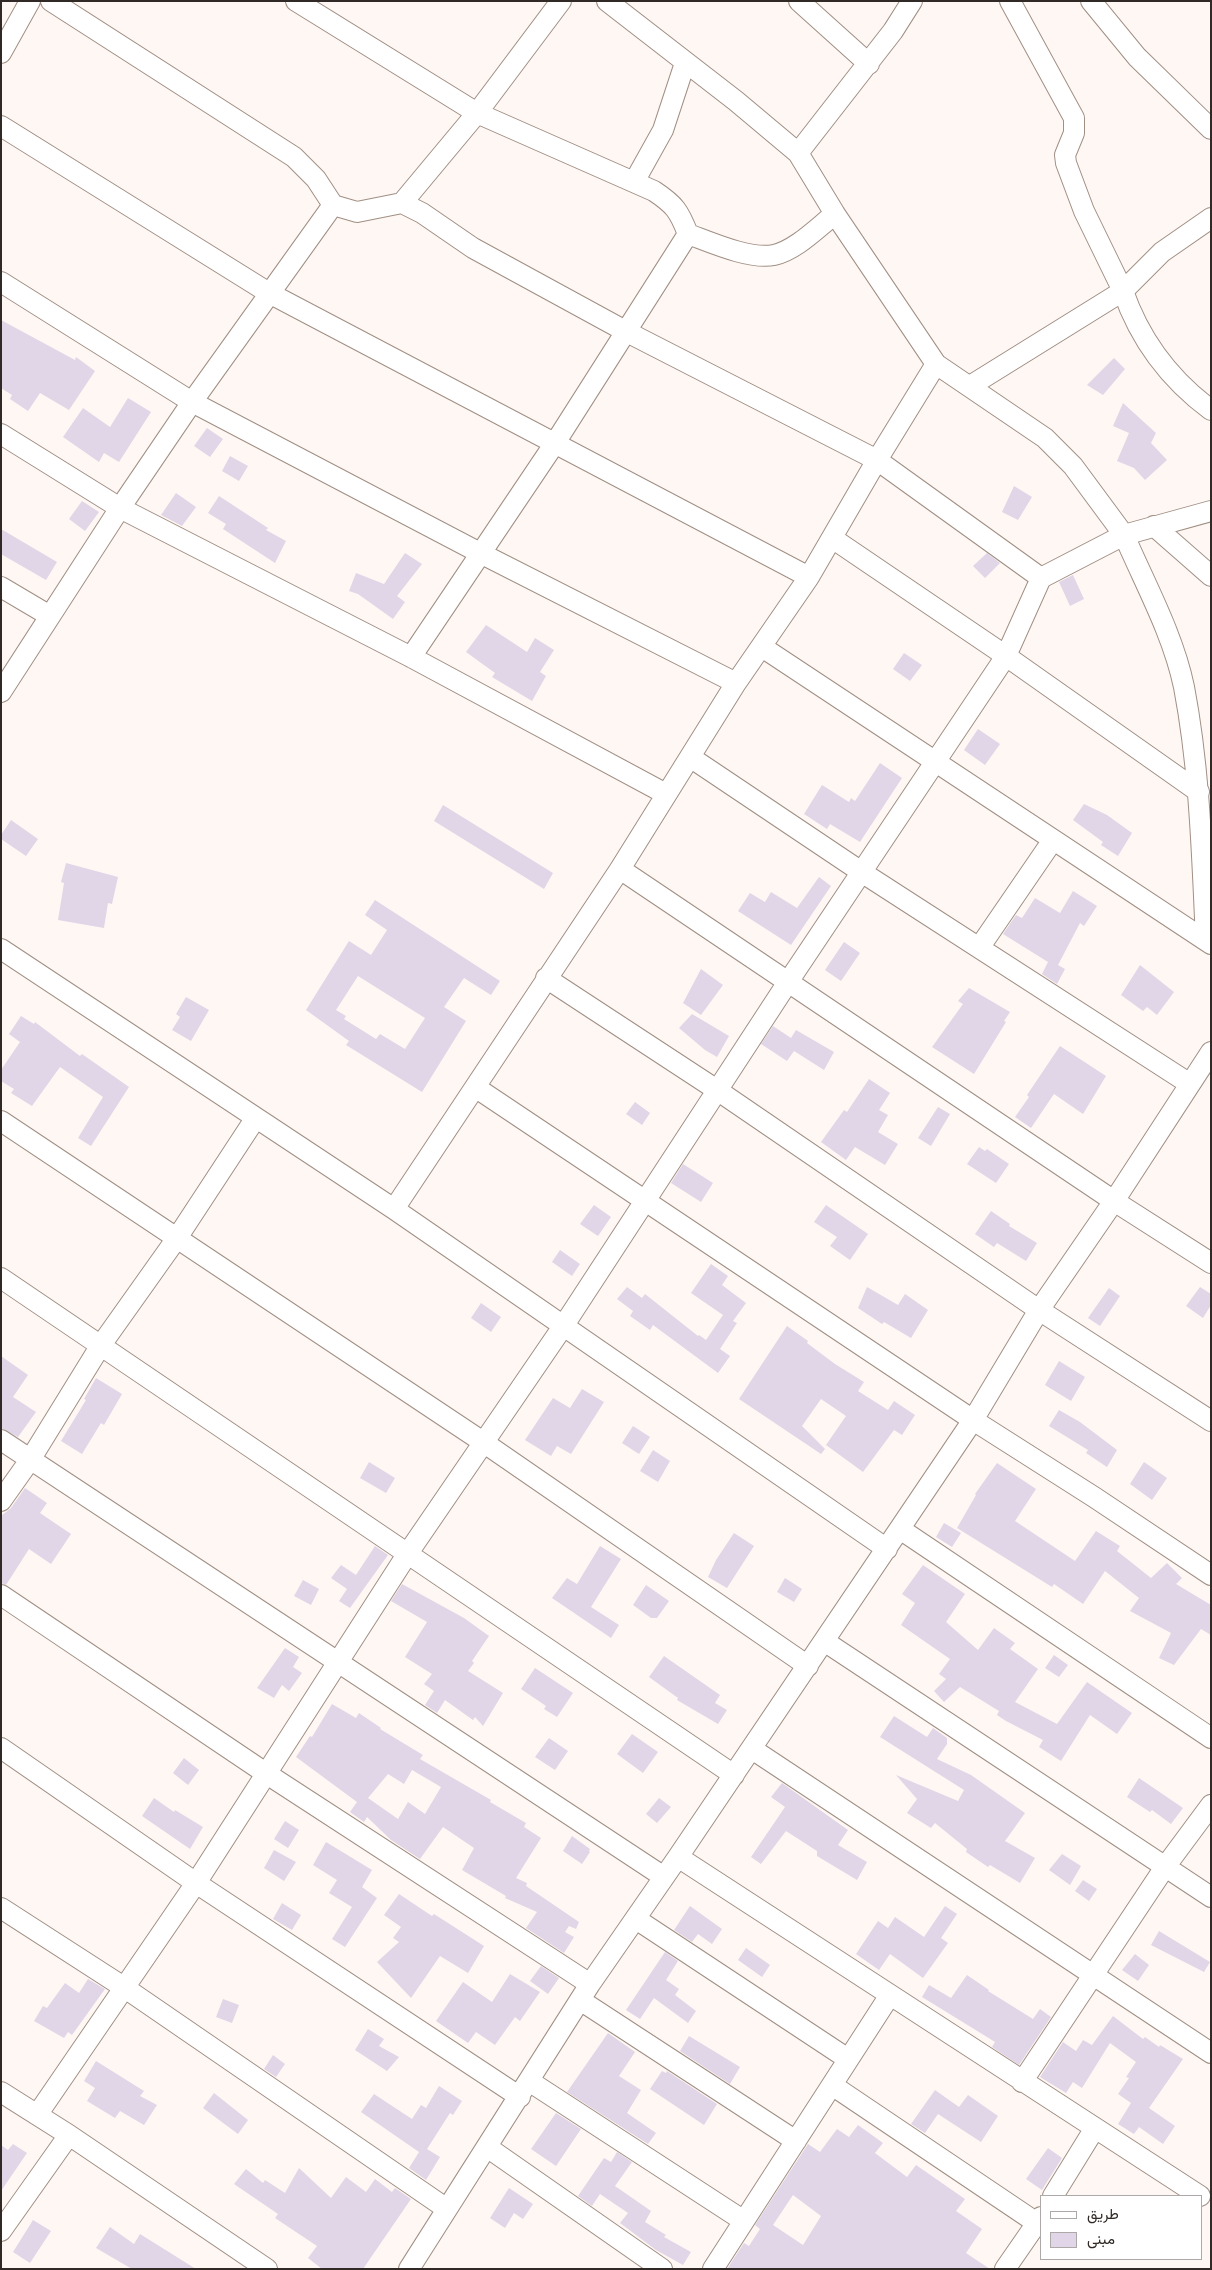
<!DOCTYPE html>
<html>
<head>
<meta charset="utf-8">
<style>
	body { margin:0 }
	#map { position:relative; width:1212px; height:2270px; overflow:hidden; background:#fff7f3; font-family:"Noto Sans",Vazirmatn,sans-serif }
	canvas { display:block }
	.frame { position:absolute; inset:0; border:2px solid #302925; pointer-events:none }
	.legend { position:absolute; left:1040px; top:2195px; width:162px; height:65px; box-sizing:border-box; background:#fff; border:1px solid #aca9a8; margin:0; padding:6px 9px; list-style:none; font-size:15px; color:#302925 }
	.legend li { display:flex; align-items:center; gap:10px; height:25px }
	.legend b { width:25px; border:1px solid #aca9a8 }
</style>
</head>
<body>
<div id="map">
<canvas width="1212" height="2270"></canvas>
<div class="frame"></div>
<ul class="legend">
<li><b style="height:6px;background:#fff"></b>طريق</li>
<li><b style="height:14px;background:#e0d6e7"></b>مبنى</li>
</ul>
</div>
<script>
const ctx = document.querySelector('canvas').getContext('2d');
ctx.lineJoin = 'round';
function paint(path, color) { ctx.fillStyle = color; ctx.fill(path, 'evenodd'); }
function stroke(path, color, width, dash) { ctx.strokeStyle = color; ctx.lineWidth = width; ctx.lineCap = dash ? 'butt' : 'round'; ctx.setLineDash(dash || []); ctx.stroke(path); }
paint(new Path2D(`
	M1,320l74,40 1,-3 19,14 -26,39 -29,-17 -12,18 -18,-12 2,-4 -11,-7z
	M1114,358l11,11 -22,26 -16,-10z
	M128,398l23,14 -32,50 -15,-9 -5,9 -36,-25 20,-29 27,19z
	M1123,403l33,30 -5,10 16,17 -22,20 -11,-12 -17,-7 12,-28 -16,-7z
	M207,428l16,11 -13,18 -16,-11z
	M230,456l18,10 -9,15 -17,-10z
	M1014,486l18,11 -14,23 -16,-8z
	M176,493l20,14 -14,19 -21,-11z
	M219,496l49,32 -2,2 20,11 -11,22 -52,-34 3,-5 -18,-11z
	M82,501l17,11 -14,19 -16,-12z
	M1,529l56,33 -11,18 -45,-26z
	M405,553l17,11 -25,32 8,6 -12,17 -35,-25 -9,-3 7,-18 28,11z
	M987,553l13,10 -15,15 -12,-12z
	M1073,575l11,24 -14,7 -11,-24z
	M486,625l41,27 8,-14 19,12 -14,22 6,4 -14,25 -40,-24 3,-4 -29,-21z
	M904,653l18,12 -12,16 -17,-12z
	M978,729l22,15 -15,21 -21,-15z
	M880,763l22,15 -42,64 -30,-18 -3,5 -23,-15 18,-29 27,17 2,-4 4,3z
	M1084,804l23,11 25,18 -14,23 -17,-11 2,-3 -30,-22z
	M443,805l110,68 -9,16 -110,-68z
	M11,820l27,19 -12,17 -25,-17v-4z
	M66,863l52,14 -6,27 -4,-1 -4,25 -46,-8 6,-37 -3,-1z
	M819,877l12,9 -40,59 -53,-34 12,-18 15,9 6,-10 26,16z
	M1073,891l24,15 -13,20 -4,-3 -22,42 7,4 -8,15 -15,-10 6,-12 -45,-28 13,-19 6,3 13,-20 25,15z
	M375,900l125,81 -9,14 -27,-17 -20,29 22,14 -44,71 -76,-47 3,-4 -43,-31 43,-69 22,14 16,-25 -22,-15zM358,976l67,42 -20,31 -25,-15 -4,5 -32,-20 2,-3 -10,-6z
	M844,942l16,11 -19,28 -16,-11z
	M1140,965l34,27 -17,23 -10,-8 -4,4 -22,-16z
	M701,969l22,16 -22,30 -18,-12z
	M969,988l41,24 -6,9 2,1 -32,52 -42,-27 31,-43 -5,-3z
	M186,997l23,13 -18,31 -19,-11 8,-13 -4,-3z
	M692,1014l37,22 -12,21 -12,-7 -26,-22z
	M21,1016l13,8 1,-2 45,34 2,-2 47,33 -38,59 -13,-8 25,-41 -43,-30 -28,39 -21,-13 3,-4 -13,-8v-11l19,-28 -11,-8z
	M773,1026l18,12 5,-8 38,22 -10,18 -30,-19 -7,10 -26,-17z
	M1060,1046l46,30 -23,38 -29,-20 -23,34 -16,-11 14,-20 -2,-2z
	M869,1079l21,14 -11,17 9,5 -10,17 20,12 -13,21 -30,-18 -9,13 -25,-18 23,-32 3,2z
	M635,1102l15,11 -8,12 -16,-11z
	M938,1107l12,7 -19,32 -13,-8z
	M979,1147l6,4 2,-2 22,15 -13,19 -29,-19z
	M683,1164l30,19 -12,19 -30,-19z
	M594,1205l17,12 -13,19 -18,-12z
	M826,1205l42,29 -18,26 -20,-14 7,-9 -23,-15z
	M991,1211l19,13 -1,2 28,17 -11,18 -29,-18 -3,4 -19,-13z
	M560,1250l20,14 -8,12 -20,-14z
	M711,1264l17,12 -6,9 24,18 -13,18 4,2 -17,26 10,7 -12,17 -65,-48 -3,5 -20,-14 3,-5 -16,-12 10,-12 15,11 3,-4 53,42 1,-1 7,5 17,-25 -32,-22z
	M867,1287l31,18 7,-11 23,16 -17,28 -27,-16 -2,2 -24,-16z
	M1200,1287l11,7v11l-8,13 -17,-12z
	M1109,1288l11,8 -20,30 -12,-8z
	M481,1303l20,14 -10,15 -20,-14z
	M787,1326l21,15 -1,2 28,21 29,18 -6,9 30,19 6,-9 21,14 -13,20 -8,-5 -31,42 -37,-27 20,-29 -25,-17 -19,27 23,23 -4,5 -82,-55z
	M1,1356l27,19 -15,22 23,15 -18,25 -17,-9z
	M1059,1361l26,16 -14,24 -26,-16z
	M96,1378l26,16 -18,31 -3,-2 -19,31 -21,-13 25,-41 -2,-1z
	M582,1389l22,13 -33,52 -14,-8 -6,10 -26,-16 28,-42 17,10z
	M1059,1410l21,12 37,28 -10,17 -21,-14 2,-3 -39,-24z
	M633,1426l17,11 -11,17 -17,-11z
	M653,1450l17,11 -12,21 -18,-11z
	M369,1462l26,16 -9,15 -26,-15z
	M1144,1462l23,16 -15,22 -22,-16z
	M997,1463l39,26 -21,32 60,40 21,-30 24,15 -3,5 34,27 16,-15 15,15 -6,6 35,21v30l-10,-6 -27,36 -15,-7 12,-25 -41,-22 9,-13 -34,-27 -22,33 -29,-20 -2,3 -95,-59 19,-33 -1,-1z
	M25,1488l22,15 -7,10 31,21 -20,30 -22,-15 -23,36 -5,-2v-67l10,-8z
	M944,1523l17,10 -9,14 -16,-10z
	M734,1533l20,13 -27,42 -19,-11 8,-17z
	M375,1546l13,9 -38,53 -11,-7 8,-12 -16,-11 10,-13 15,10z
	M600,1546l21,13 -30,48 28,18 -8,13 -59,-40 15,-20 10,6z
	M923,1565l42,29 -19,28 32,28 16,-22 21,15 -5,6 28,20 -23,33 42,22 30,-42 45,31 -15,21 -27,-19 -29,46 -22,-14 4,-7 -37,-19 -9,-6 2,-4 -39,-24 -16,15 -10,-11 12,-12 -7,-5 11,-15 -49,-34 14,-22 -13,-9z
	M785,1578l17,11 -8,13 -17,-10z
	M303,1580l16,9 -8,16 -17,-9z
	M402,1584l62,34 25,18 -17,25 2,2 -6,8 35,22 -20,33 -8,-9 -2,3 -28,-20 -8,13 -12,-8 9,-14 -10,-7 8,-10 -27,-17 22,-35 -36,-21z
	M646,1585l23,16 -12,17h-6l-18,-13z
	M285,1648l14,9 -6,10 9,6 -13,18 -7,-6 -8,13 -17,-10z
	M1054,1655l14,10 -9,12 -14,-9z
	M664,1656l56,39 -5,8 12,7 -9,14 -41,-24 1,-2 -29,-21z
	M535,1668l38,25 -16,24 -13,-8 2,-3 -25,-17z
	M332,1704l24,14 3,-5 22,15 -1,1 43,26 -3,4 71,41 -1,2 36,21 -2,4 17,11 -25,40 11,5 -1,3 53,36 -3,7 -7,-3 -4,6 9,5 -10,16 -38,-25 11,-16 -32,-14 1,-2 -44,-26 12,-22 -31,-21 -23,32 -29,-19 -24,-23 -3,5 -14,-10 7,-10 -61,-45 14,-21 2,1zM412,1770l29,17 -16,27 -17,-12 -10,17 -30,-21 20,-24 16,10z
	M894,1716l33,21 6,-9 14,10v6l-10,15 34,16 54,38 -20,28 30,17 -15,25 -30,-18 -2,2 -22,-15 1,-3 -32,-26 -4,5 -24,-15 10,-14 -21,-24 62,26 6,-11 -84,-53z
	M632,1734l26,18 -15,21 -26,-19z
	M549,1738l19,13 -13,19 -20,-13z
	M184,1758l15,12 -11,15 -15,-12z
	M1139,1778l44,30 -12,16 -19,-14 -2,2 -23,-15z
	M782,1783l66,47 -10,15 29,17 -10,18 -40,-24v-5l-31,-20 -25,33 -10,-7 34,-50 -14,-10z
	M154,1798l20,14 1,-2 28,17 -13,22 -48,-33z
	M659,1798l12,9 -14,16 -11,-9z
	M285,1821l14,9 -11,18 -14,-9z
	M572,1836l18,13 -1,2 1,1 -8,12 -19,-13z
	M326,1842l46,28 -10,17 15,11 -32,49 -13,-8 20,-32 -23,-14 8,-13 -24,-15z
	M274,1850l22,12 -12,19 -20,-13z
	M1062,1854l19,12 -11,19 -21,-15z
	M1083,1880l14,9 -8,12 -14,-10z
	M399,1894l33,22 2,-2 50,32 -16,27 -28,-17 -29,42 -34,-36 22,-20 -6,-4 8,-11 -17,-12z
	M282,1903l19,12 -9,15 -19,-11z
	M690,1906l32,23 -10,15 -14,-10 -6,8 -18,-12z
	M945,1906l12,8 -16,24 7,5 -25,35 -33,-24 -11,16 -23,-16 22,-33 10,7 7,-11 29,20z
	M1159,1931l51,31 -6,10 -53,-27z
	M746,1948l24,17 -8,12 -24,-17z
	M665,1952l13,9 -12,19 13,9 -4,6 21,16 -8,12 -34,-25 -14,21 -14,-9z
	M1135,1954l14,11 -11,16 -16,-11z
	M541,1966l18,12 -11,16 -18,-13z
	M510,1974l30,18 -20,29 -5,-4 -20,28 -19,-13 -8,11 -32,-22 27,-39 29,20z
	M967,1975l22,15 -1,1 45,28 7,-10 11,8 -32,48 -27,-18 3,-5 -8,-5 -65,-40 7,-12 22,13z
	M88,1979l17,10 -33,46 -4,-3 -4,6 -30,-17 9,-15 4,2 18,-25 14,10z
	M223,1999l16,6 -7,18 -16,-6z
	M1113,2016l30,23 2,-2 14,10 1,-2 23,14 -34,49 26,18 -12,18 -24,-17 -5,7 -16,-10 13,-21 -13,-9 11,-16 -3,-1 10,-15 -26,-19 -28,45 -9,-6 -7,11 -26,-16 23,-35 13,9 7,-11 9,5z
	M368,2029l16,10 -5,7 20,11 -12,14 -32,-21z
	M608,2033l27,19 -16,24 22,14 -14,23 29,20 -8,11 -81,-52z
	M689,2036l51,31 -10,17 -50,-33z
	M273,2055l12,9 -9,13 -12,-8z
	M96,2061l48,30 -4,5 17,9 -13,20 -24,-14 -5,7 -28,-17 8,-13 -11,-7z
	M662,2071l4,2 1,-2 50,33 -13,21 -54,-36z
	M439,2086l23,15 -9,14 -3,-2 -23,36 13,8 -14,23 -17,-12 10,-16 -58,-40 13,-18 38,25 9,-14 5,3z
	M935,2090l24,17 9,-12 30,21 -17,26 -43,-28 -13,19 -14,-9z
	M214,2093l34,27 -10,14 -35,-26z
	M556,2113l25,16 -25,37 -25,-17z
	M858,2125l25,18 -8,10 32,24 9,-12 49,34 -9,12 26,18 -16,24 24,16h-263l17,-26 5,3 11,-17 -5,-4 53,-81 12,8 17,-23 12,8zM793,2195l28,21 -18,29 -30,-20z
	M13,2144l14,9 -26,38v-46l7,5z
	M1048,2148l14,10 -20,32 -16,-11z
	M617,2152l15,10 -17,24 36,25 -6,11 21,13 -2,2 27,15 -8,13 -27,-15 -36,-27 8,-10 -28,-19 -8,12 -14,-10 26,-38 7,4z
	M299,2168l32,30 15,-21 20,15 9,-13 17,13 3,-4 16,11 -48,70h-41l-14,-11 9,-12 -42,-28 3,-4 -44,-30 12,-15 17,14 2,-3 20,13z
	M509,2188l24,16 -10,15 -9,-6 -9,15 -15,-10z
	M33,2220l18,11 -21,32 -17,-11z
	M110,2227l24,17 6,-10 56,35h-64l-36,-21z`), '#e0d6e7');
const minor = new Path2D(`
	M51,1l243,156 22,22 17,26 24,7 45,-9 20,10 51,35 154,84 250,128 164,118
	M296,1l181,112 177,78c21,14 25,20 34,43
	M607,1l129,100 62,52 37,61 101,150 109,74 28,28 51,69 87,-24
	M799,1l70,63
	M1010,1l64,117v15l-9,22 1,8 18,48 39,80 39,-39 49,-34
	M1091,1l46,56 74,72
	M1,53l29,-52
	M1,126l268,167 540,284
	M798,153l95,-122 19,-30
	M634,182l29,-52 22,-67
	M402,203l75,-90 84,-112
	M688,234c22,8 62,26 86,21 22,-5 43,-27 61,-41
	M1,282l191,120 290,152 254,129
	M970,386l153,-95c17,49 46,88 88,119
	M1,434l119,74 291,149 255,137
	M1154,526l57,50
	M832,538l174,118 193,136
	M1,587l49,29
	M762,647l449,297
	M411,657l144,-214 133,-209
	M1,692l119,-184 72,-106 141,-197
	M690,757l173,116 327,211
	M620,869l494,332 97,62
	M979,948l74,-108
	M1,949l393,260 493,340
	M546,978l171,112 322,220 172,111
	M475,1087l498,333 121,77 117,78
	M1,1121l482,321 325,224
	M394,1209l226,-340 116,-186 73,-106 68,-117 59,-96
	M1,1278l733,497
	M1,1440l663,437
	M1,1501l29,-41 71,-115 76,-107 78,-119
	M900,1529l311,209
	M1,1595l266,179 323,210
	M824,1641l387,256
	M1,1748l195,135 324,214
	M752,1749l459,304
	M678,1857l522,339
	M1,1908l124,80 322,221
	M636,1919l212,140
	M580,2000l216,141
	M529,2081l215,140
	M1022,2082l143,-215 46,-62
	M832,2085l205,138
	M1,2092l68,43 198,134
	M37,2115l159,-232 212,-330 156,-228 224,-343 218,-326 35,-78 83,-43c21,49 49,99 60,152 16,84 18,169 22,253
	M487,2147l175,122
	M1053,2196l42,-68
	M1,2231l68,-96
	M409,2269l181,-285 88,-127 295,-437 66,-110 75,-109 97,-149
	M713,2269l177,-274
	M1005,2269l36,-52`);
stroke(minor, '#a08f84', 22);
stroke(minor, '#fff', 20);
</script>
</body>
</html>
